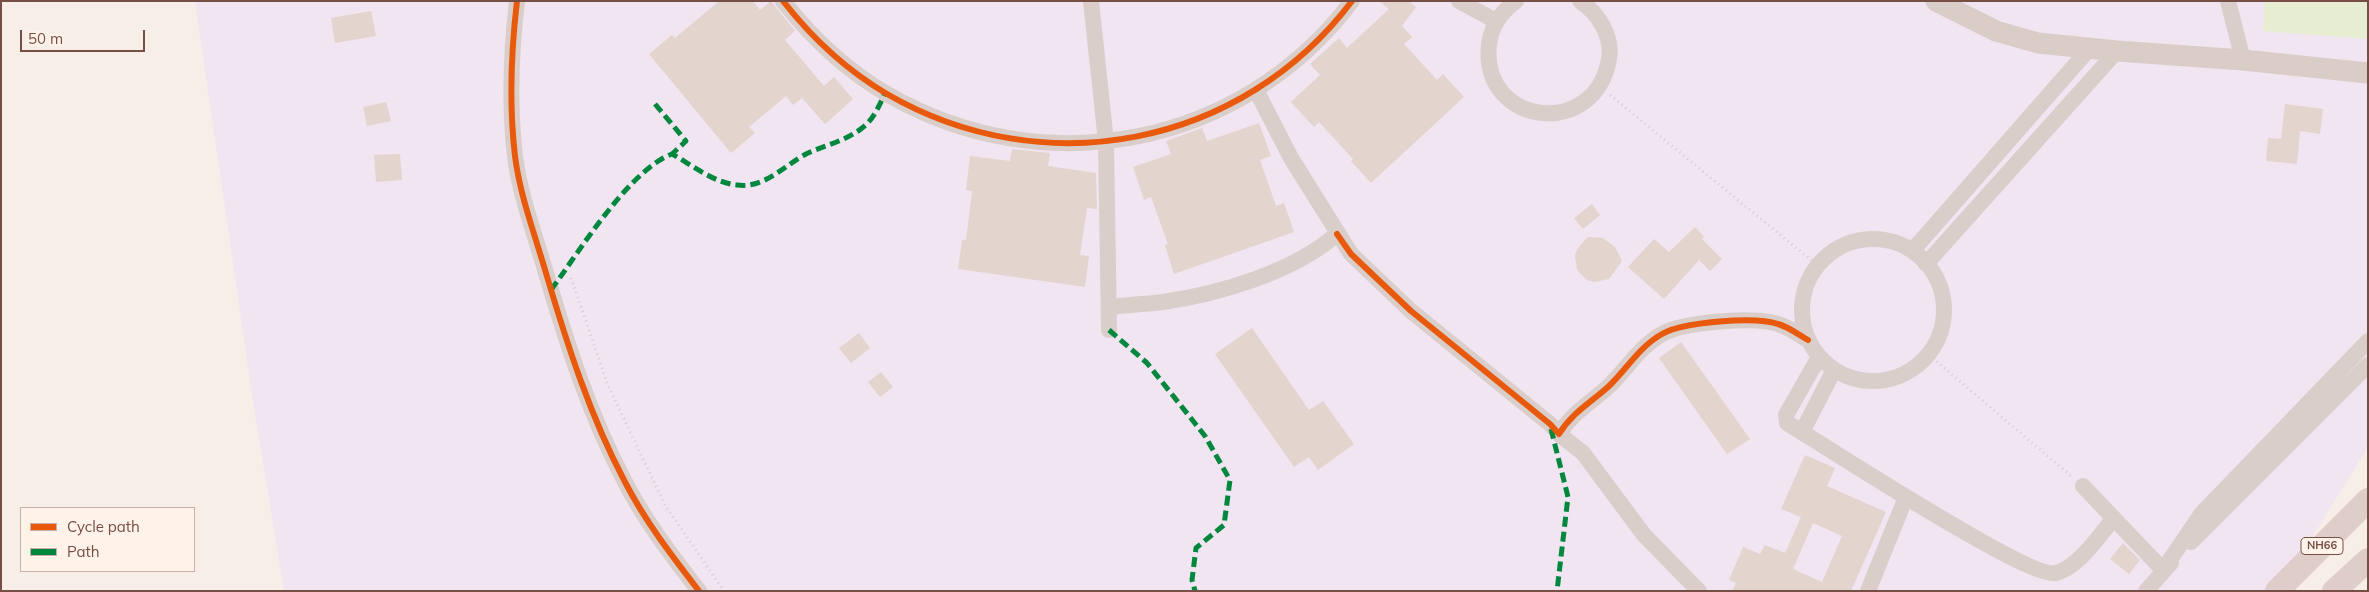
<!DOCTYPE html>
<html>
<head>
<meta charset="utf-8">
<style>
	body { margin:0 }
	#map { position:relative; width:2369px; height:592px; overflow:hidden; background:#f7eee7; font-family:Mulish,sans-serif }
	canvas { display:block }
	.frame { position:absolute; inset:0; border:2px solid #774e45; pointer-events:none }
	.legend { position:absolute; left:20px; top:507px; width:175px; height:65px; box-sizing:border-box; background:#fff2e8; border:1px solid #c9b0a7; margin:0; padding:6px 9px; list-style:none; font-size:15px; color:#774e45 }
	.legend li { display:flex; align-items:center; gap:10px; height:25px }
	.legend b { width:25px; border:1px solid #c9b0a7 }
	.scale { position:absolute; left:20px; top:30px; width:125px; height:22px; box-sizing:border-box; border:2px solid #774e45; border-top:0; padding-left:6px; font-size:15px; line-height:18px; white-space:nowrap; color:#774e45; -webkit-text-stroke:4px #fff2e8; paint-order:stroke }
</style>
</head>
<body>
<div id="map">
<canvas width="2369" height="592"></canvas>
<div class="frame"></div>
<ul class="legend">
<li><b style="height:6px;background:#e8590c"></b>Cycle path</li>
<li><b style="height:6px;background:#00873e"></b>Path</li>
</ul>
<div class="scale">50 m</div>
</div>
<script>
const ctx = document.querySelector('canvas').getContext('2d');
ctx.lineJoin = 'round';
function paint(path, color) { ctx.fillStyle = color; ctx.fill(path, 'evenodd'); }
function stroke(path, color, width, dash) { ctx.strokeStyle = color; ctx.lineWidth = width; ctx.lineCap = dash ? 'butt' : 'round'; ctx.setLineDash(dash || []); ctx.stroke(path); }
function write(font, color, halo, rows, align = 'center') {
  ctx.font = font + ' Mulish,sans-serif'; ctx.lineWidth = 4.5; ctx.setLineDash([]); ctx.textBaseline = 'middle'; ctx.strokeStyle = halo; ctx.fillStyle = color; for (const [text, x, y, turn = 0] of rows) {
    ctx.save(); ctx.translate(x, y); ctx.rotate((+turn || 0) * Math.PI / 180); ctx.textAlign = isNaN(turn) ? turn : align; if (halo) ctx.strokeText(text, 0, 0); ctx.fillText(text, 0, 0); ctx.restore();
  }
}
paint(new Path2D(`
	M195,1h2173v446l-89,144h-1995l-31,-190z`), '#f0e5f1');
paint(new Path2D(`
	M2265,1h103v38l-105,-8z`), '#e7edd0');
paint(new Path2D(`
	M719,1h34l7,9 11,-9 24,30 -10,9 39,46 10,-9 19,22 -28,25 -23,-26 -9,7 -7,-9 -37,31 6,6 -24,20 -82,-99 23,-19 3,3z
	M1379,1h30l7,6 -14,19 10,11 -8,7 33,36 6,-6 21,23 -93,86 -20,-22 2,-2 -34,-37 -5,5 -23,-25 29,-27 -10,-11 29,-26 8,10 42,-39z
	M371,11l5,25 -41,7 -4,-25z
	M386,102l5,19 -24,5 -4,-19z
	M2285,104l38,5 -3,25 -20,-3 -3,33 -31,-3 2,-23 13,1z
	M1259,123l12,33 -11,4 16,46 8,-3 10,29 -120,42 -9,-29 3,-1 -17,-47 -7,3 -11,-33 38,-13 -5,-13 36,-13 5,13z
	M1012,149l38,4 -2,13 48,7 1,36 -10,-1 -7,47 9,1 -4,31 -127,-18 4,-29h4l6,-49 -6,-1 4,-34 40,5z
	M400,154l2,26 -26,2 -2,-27z
	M1592,204l8,11 -17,14 -9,-11z
	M1695,227l9,10 -2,2 20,20 -12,12 -11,-11 -35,39 -36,-32 26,-28 15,13z
	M1588,237l15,1 12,9 7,14 -13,18 -15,3 -7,-2 -10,-10 -2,-15 3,-7z
	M1252,328l57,82 14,-9 31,43 -36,26 -9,-13 -15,10 -79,-113z
	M859,333l11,15 -19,15 -12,-15z
	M1681,342l69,97 -23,15 -68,-96z
	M881,372l12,15 -13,10 -12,-15z
	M1805,455l30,13 -8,18 59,26 -35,79h-119l4,-8 -7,-3 14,-33 17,7 5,-9 20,8 16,-36 -20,-8zM1813,523l29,13 -20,46 -29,-13z
	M2123,543l17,17 -11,14 -19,-15z`), '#e4d4ce');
stroke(new Path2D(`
	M1610,95l207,170
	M571,278l37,107 57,120 59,86
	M1929,355l142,121`), '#d8ccc8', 3, [1, 4]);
stroke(new Path2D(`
	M517,1c-6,51 -8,104 -2,155 5,40 20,79 31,117 21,71 44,143 79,209 20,39 47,74 74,109
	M783,1c29,37 63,69 104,93 157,91 355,53 465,-93
	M1091,1l15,141 3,188
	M1459,1l37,20
	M1516,1c-15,11 -25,25 -27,44 -9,80 106,96 120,14 4,-23 -11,-46 -29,-58
	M2228,1l15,59
	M1256,90l35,68 60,96 60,57 139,113 9,10c13,-21 31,-31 49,-47 19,-18 31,-40 54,-53 21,-12 93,-18 116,-10 11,3 21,11 30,16
	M1802 310a71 71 0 1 1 142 0a71 71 0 1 1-142 0Z
	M1913,250l177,-202
	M1926,264l191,-213
	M1110,307c18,-2 36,-3 53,-5 56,-8 131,-30 174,-68
	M1819,357l-33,58 1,8c37,22 241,156 268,150 22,-4 45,-38 58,-54
	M1802,432l32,-62
	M1559,434l24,19 61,82 55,56
	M2083,486l80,84 39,-57 166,-172
	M2191,542l177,-177
	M1868,591l38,-94
	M2146,591l25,-28`), '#dacecb', 16);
stroke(new Path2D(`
	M1936,1l60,30 42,12 79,8 126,9 125,13`), '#daccc6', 21);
stroke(new Path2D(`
	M2277,591l91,-91
	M2334,591l34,-31`), '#dfcdca', 24);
stroke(new Path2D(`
	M655,104l31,37 -14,13
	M551,290c28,-38 78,-120 121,-136 20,11 42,29 65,31 27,4 48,-20 69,-31 19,-9 40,-13 56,-26 12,-9 17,-22 23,-35
	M1109,330l38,33 58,73 25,44 -6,45 -28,23 -4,32 3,11
	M1551,429l17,68 -11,94`), '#00873e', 5, [10, 5]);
stroke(new Path2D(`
	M517,1c-6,51 -8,104 -2,155 5,40 20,79 31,117 21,71 44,143 79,209 20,39 47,74 74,109
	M783,1c29,37 63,69 104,93 157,91 355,53 465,-93
	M1337,234l14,20 60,57 139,113 9,10c13,-21 31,-31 49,-47 19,-18 31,-40 54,-53 21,-12 93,-18 116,-10 11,3 21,11 30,16`), '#e8590c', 6);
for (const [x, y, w] of [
	[2322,546,42]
]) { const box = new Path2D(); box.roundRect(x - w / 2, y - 8.5, w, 17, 4); ctx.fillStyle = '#fff2e8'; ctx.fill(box); stroke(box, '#774e45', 1); }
write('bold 11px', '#774e45', null, [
	["NH66",2322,546]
]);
</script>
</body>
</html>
